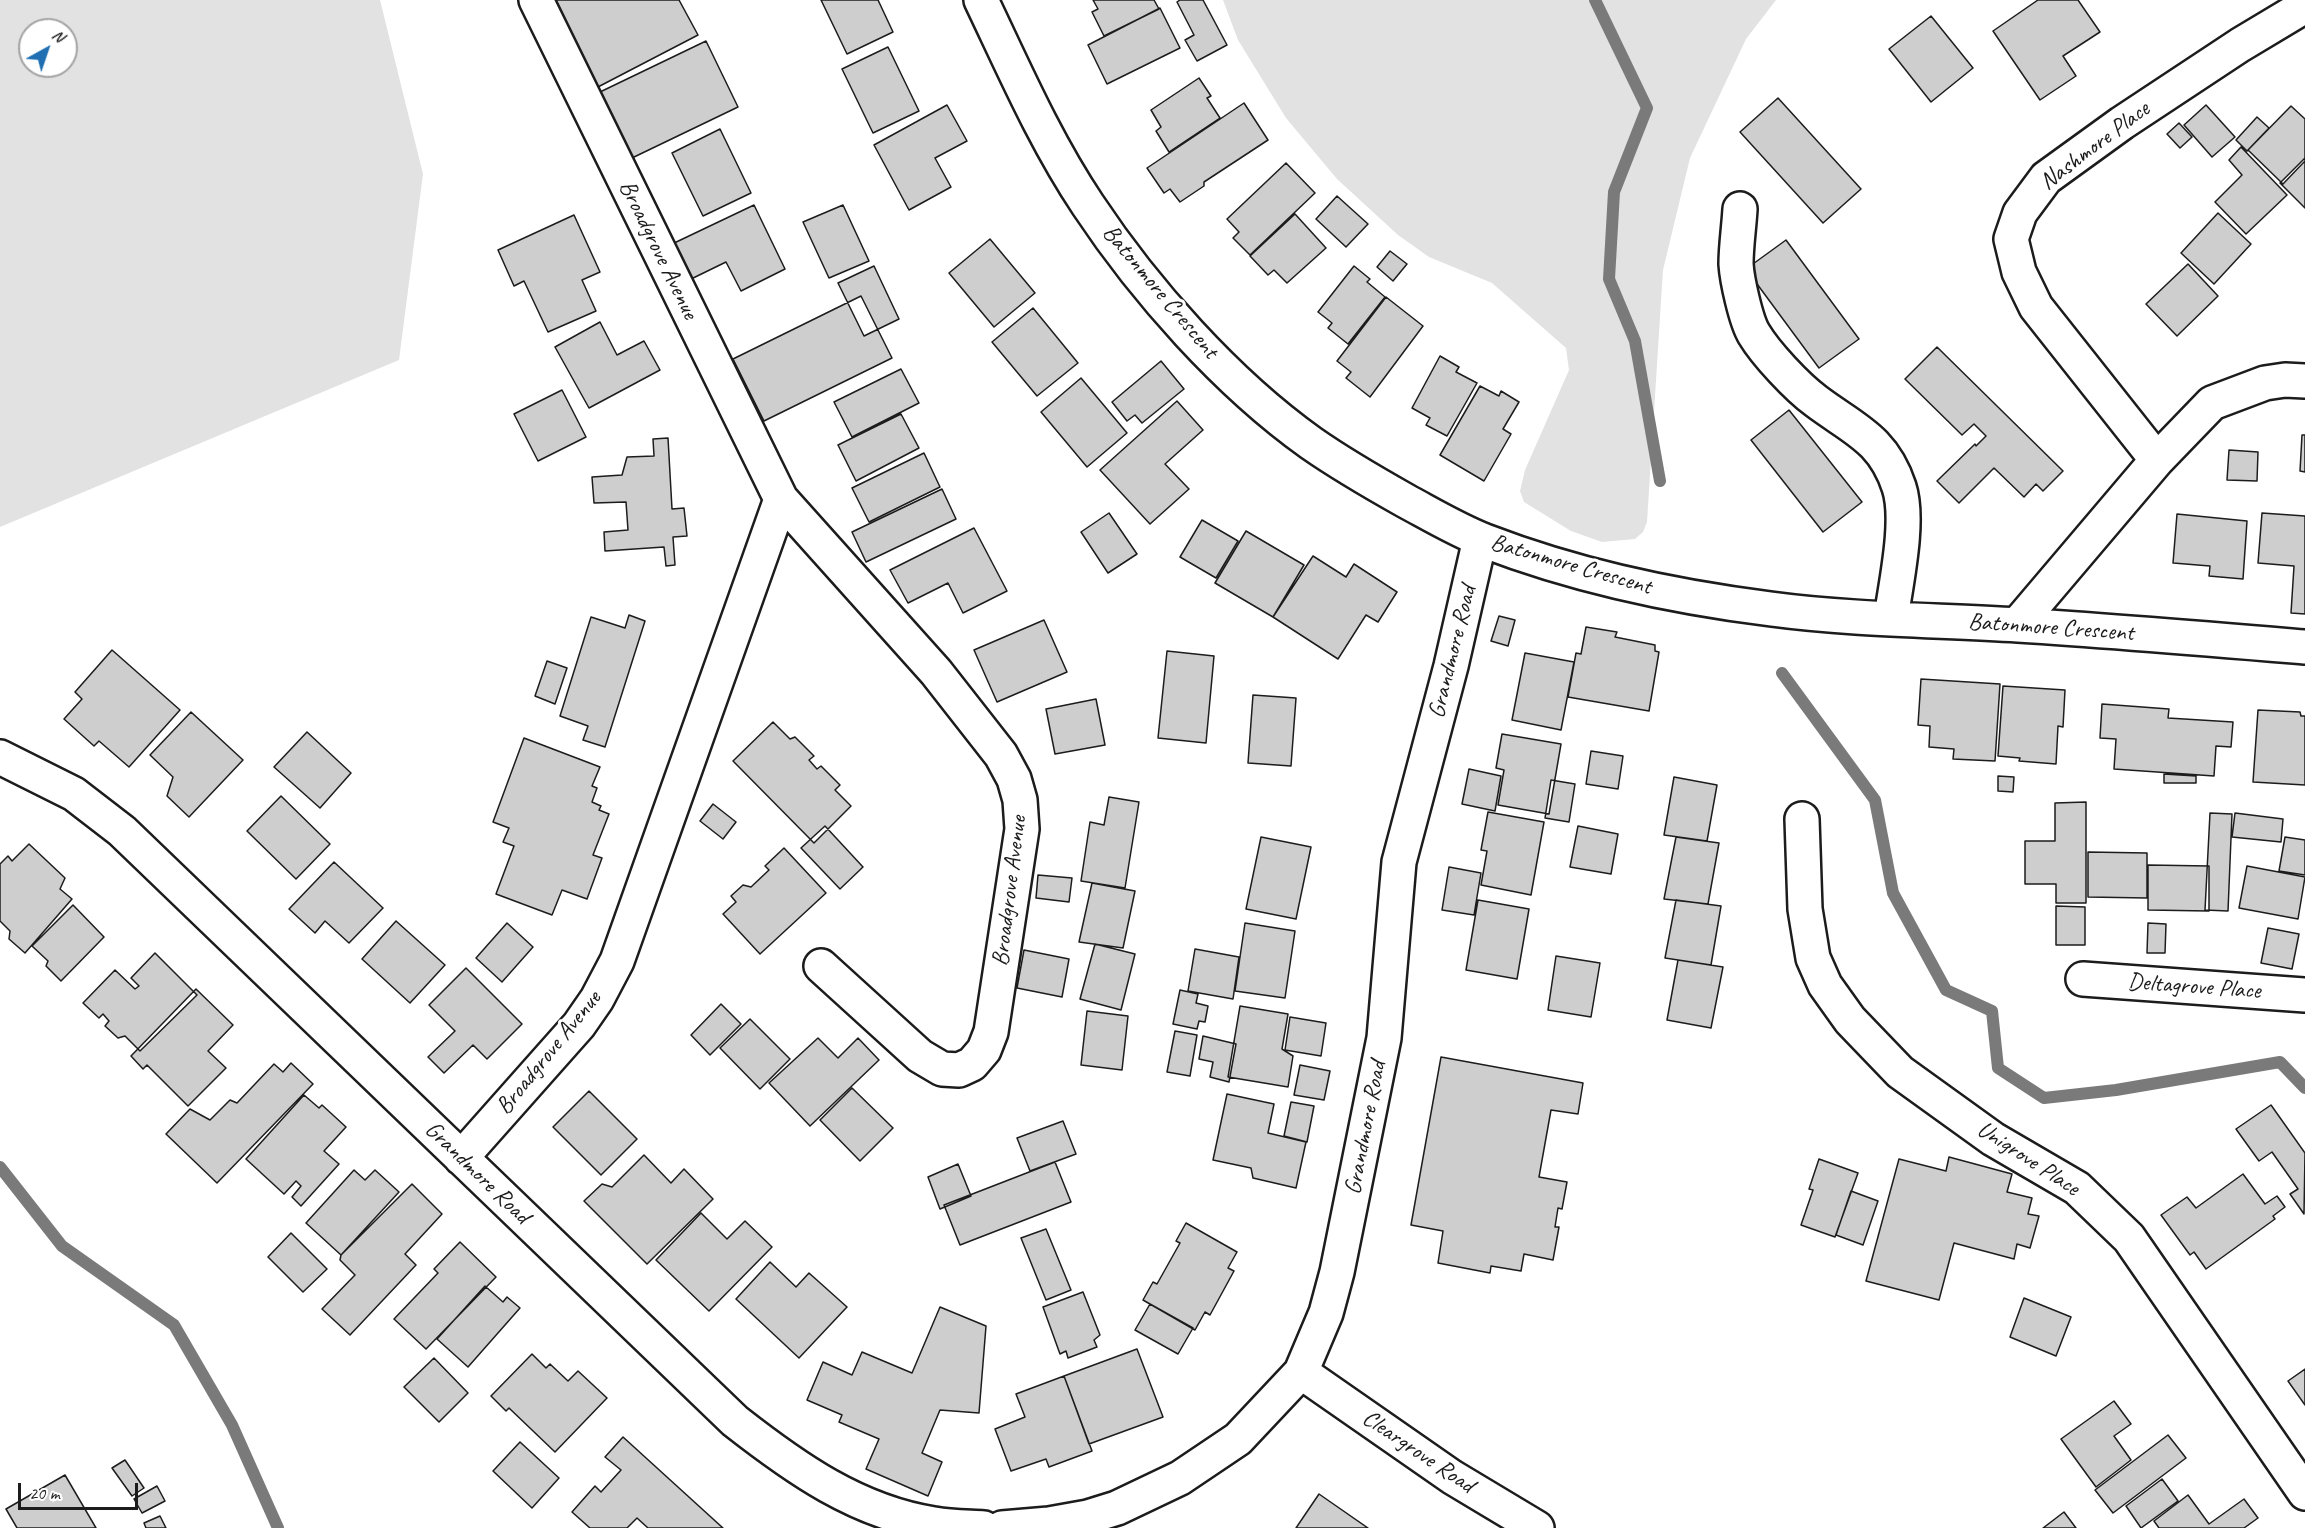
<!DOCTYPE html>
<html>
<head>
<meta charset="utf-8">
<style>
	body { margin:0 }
	#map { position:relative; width:2305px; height:1528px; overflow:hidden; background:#fff; font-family:Caveat,sans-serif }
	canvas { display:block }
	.north { position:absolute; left:18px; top:18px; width:60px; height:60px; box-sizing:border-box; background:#fff; border:2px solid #a4a4a4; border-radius:50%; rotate:40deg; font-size:16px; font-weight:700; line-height:24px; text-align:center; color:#1c1c1c }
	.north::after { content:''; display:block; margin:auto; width:21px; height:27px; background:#1f6fb2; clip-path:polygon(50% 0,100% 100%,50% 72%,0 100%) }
	.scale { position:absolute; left:18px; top:1483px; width:120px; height:27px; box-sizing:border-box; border:3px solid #1c1c1c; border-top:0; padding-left:8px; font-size:18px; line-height:21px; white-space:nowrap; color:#1c1c1c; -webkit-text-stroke:4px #fff; paint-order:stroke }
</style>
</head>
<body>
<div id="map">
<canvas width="2305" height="1528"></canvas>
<div class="north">N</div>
<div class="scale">20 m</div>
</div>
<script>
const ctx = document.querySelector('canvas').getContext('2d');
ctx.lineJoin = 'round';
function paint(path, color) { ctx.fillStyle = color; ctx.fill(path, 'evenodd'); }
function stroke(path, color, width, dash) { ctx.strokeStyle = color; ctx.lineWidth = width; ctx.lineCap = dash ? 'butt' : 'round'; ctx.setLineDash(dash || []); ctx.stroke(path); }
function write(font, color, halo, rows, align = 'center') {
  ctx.font = font + ' Caveat,sans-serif'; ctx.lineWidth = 6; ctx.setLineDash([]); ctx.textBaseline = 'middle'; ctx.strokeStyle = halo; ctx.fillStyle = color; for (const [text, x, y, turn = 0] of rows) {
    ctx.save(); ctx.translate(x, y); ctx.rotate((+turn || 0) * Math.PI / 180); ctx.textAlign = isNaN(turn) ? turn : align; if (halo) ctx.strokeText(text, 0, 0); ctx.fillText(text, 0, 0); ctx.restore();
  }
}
paint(new Path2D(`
	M0,0h380l43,174 -24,186 -399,167zM30,30h36v36h-36z
	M1223,0h553l-30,39 -56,119 -27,112 -16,252 -4,10 -8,7 -33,3 -31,-11 -47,-29 -4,-11 5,-21 44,-100 -3,-22 -74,-65 -63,-26 -31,-22 -61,-56 -51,-61 -48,-78z`), '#e2e2e2');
stroke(new Path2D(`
	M1595,0l52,108 -33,84 -5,87 26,62 25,140
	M1782,673l93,127 18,93 53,97 46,21 6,57 46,30 72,-8 164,-28 25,26
	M0,1167l62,79 112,79 58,100 46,103`), '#7a7a7a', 12);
const building = new Path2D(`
	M551,0h128l19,35 -102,53z
	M821,0h57l15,32 -46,22z
	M1093,0h61l5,9 -55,27 -12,-24 6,-3z
	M1180,0h23l24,45 -30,16 -12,-21 9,-5 -17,-33z
	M2038,0h40l22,32 -37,24 13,20 -36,24 -47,-69z
	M1160,8l20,40 -73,36 -19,-39z
	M1931,16l42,52 -42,34 -42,-53z
	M706,41l32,66 -106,51 -32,-66z
	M888,47l31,64 -46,22 -31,-64z
	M1199,78l12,18 -4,2 13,20 -51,34 -13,-21 5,-4 -10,-17z
	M1778,98l83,91 -38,34 -83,-91z
	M1244,103l24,37 -64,42v4l-24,16 -10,-13 -6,4 -17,-25z
	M947,105l20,36 -32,17 16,29 -42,23 -35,-65z
	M2206,105l29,32 -23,20 -28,-32z
	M2291,106l14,13v42l-22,23 -35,-34z
	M2257,117l12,11 -22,23 -11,-11z
	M2179,123l13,14 -12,11 -13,-14z
	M720,129l31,64 -48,23 -31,-63z
	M2241,147l46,48 -41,39 -31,-32 27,-27 -13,-15z
	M2305,158v50l-25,-25z
	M1286,163l29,30 -65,62 -17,-17 6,-6 -12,-13z
	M1337,196l31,28 -22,23 -30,-28z
	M754,205l31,64 -44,22 -15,-29 -39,19 -17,-36z
	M843,205l26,56 -40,17 -26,-56z
	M2218,213l33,31 -37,40 -33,-31z
	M1295,214l31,34 -39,35 -13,-13 -6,5 -18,-19z
	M574,215l26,57 -18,8 14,31 -48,21 -24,-51 -10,5 -16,-36z
	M990,239l45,54 -41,34 -45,-54z
	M1786,240l73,99 -40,29 -73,-99z
	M1390,251l17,13 -14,17 -16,-14z
	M2188,264l30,32 -41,40 -31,-32z
	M874,266l25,53 -35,17 -26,-53z
	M1354,266l16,13 -3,3 18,15 -37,47 -20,-16 4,-5 -14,-11z
	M861,296l31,62 -128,63 -31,-62z
	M1386,297l37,29 -53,71 -24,-19 5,-6 -14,-11z
	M1033,308l45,55 -41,33 -45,-54z
	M600,322l17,33 27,-14 16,29 -71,38 -34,-61z
	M1937,347l126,124 -20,20 -7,-7 -12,13 -30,-29 -35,35 -22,-22 38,-37 1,2 10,-10 -12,-12 -12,11 -57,-56z
	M1440,356l19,11 -3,5 21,11 -30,53 -21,-11 4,-7 -18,-10z
	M1161,361l23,28 -42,34 -7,-8 -8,6 -15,-19z
	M901,369l18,34 -67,34 -18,-35z
	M1081,378l46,55 -40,34 -46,-55z
	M1480,386l19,10 2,-5 18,11 -16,27 8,5 -27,47 -44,-26z
	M562,390l24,47 -48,24 -24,-47z
	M1177,401l26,29 -38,34 24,25 -39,35 -50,-54z
	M1789,410l73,92 -39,30 -72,-92z
	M901,414l18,34 -63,33 -18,-36z
	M2302,435h3v37l-5,-1z
	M668,438l4,71 12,-1 3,28 -14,1 2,28 -9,1 -2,-19 -59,4 -1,-19 24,-2 -2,-28 -32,1 -2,-26 30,-2 5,-18 27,-1 -1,-17z
	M2229,450l29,2 -1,29 -30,-1z
	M924,453l16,34 -71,35 -17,-34z
	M942,489l14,30 -90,43 -14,-30z
	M1109,513l28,41 -29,19 -27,-41z
	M2262,513l43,3v98l-14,-1 3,-47 -36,-3z
	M2177,514l70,7 -4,58 -34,-3 1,-10 -37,-3z
	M1202,520l36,21 -22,37 -36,-21z
	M974,528l33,63 -44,22 -15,-30 -40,20 -18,-33z
	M1246,531l58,34 -31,52 -58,-34z
	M1313,556l33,21 8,-13 43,28 -19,30 -12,-7 -28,44 -65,-42z
	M629,615l16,6 -40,126 -22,-7 5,-14 -28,-10 31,-99 34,11z
	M1499,616l16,4 -7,26 -17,-5z
	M1044,620l23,52 -70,30 -23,-52z
	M1586,627l31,5 -2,5 40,8v6l4,1 -10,59 -81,-14 8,-44 5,1z
	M112,650l68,60 -51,57 -30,-26 -5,5 -30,-27 18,-20 -7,-7z
	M1167,651l47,5 -8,87 -48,-5z
	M1525,653l49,9 -13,68 -49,-10z
	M547,661l20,7 -12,36 -20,-8z
	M1921,679l79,5 -5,77 -42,-2 1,-10 -25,-2 1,-21 -12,-1z
	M2003,686l62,4 -2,37 -5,-1 -2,38 -37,-3 1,-3 -22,-2z
	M1253,695l43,3 -5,68 -43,-3z
	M1096,699l9,46 -50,9 -9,-45z
	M2102,704l67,5 -1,9 65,4 -2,25 -15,-1 -2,30 -100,-7 2,-30 -16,-1z
	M2258,710l42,2 1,4h4v69l-52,-3z
	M191,712l52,48 -54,57 -22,-21 6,-19 -23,-22z
	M773,722l17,17 5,-2 19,19 -5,4 8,9 4,-3 19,19 -5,5 16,16 -37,37 -81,-82z
	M307,732l44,41 -31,35 -46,-41z
	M1502,734l59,10 -12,70 -51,-9 6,-35 -8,-2z
	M524,738l76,29 -8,19 5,2 -5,14 9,4 -2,4 10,4 -16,41 9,3 -15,41 -25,-9 -10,25 -56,-21 18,-48 -11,-4 6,-14 -16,-6z
	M1591,751l32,5 -5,33 -32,-5z
	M1469,769l32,7 -6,35 -33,-7z
	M2164,774l32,2v7h-32z
	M1998,776l16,1 -1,15 -15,-1z
	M1674,777l43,8 -10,56 -43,-6z
	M1551,780l24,4 -6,38 -24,-4z
	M281,796l49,48 -34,35 -49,-48z
	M1109,797l30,5 -14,86 -44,-7 9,-59 14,3z
	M2086,802v101h-30v-19h-31v-43h30v-38z
	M713,804l23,18 -13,17 -23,-18z
	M1488,812l56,10 -13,73 -50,-10 6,-34 -6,-1z
	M2210,813l22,1 -4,97 -23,-1z
	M2235,813l48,6 -2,23 -49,-5z
	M825,826l38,41 -23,22 -39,-41z
	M1578,826l40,8 -7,40 -41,-7z
	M1261,837l50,10 -15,72 -50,-10z
	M1676,837l43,6 -11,61 -44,-5z
	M2285,837l20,3v35l-26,-4z
	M29,844l36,34 -5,11 12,10 -47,54 -16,-14 1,-8 -10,-10v-57l8,-8 4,5z
	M784,848l42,45 -66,61 -37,-40 13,-12 -5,-6 12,-11 8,2 18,-17 -4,-4z
	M2088,852l59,1v45l-59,-1z
	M334,862l49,46 -34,35 -24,-22 -10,12 -26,-24z
	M2148,865l61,1v45l-61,-1z
	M2247,866l58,11 -7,42 -59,-11z
	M1449,867l32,6 -7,42 -32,-5z
	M1038,875l34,3 -3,24 -33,-4z
	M1092,883l43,8 -12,57 -44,-6z
	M1478,900l51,9 -12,70 -51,-9z
	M1676,900l45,6 -10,59 -46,-7z
	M73,905l31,32 -43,44 -15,-15 2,-5 -16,-15z
	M2056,906l29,1v38h-29z
	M396,921l49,44 -35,38 -48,-44z
	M507,923l26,24 -31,35 -26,-24z
	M1245,923l50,8 -10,67 -50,-7z
	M2148,923l18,1 -1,29h-18z
	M2268,928l31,6 -7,35 -31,-6z
	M1095,944l40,10 -14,56 -41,-11z
	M1195,949l44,8 -6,42 -45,-8z
	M1024,950l45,9 -7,38 -45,-9z
	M155,953l42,42 -57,56 -15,-15 -7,2 -13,-12 4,-5 -6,-7 -4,4 -16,-15 32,-33 20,19 4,-3 -8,-8z
	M1556,956l44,7 -9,54 -43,-7z
	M1678,960l45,7 -12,61 -44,-8z
	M466,968l56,56 -35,35 -14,-14 -29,28 -16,-16 27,-26 -26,-26z
	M196,989l37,36 -25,26 18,17 -38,38 -41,-41 -4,4 -12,-13z
	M1180,990l18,4 -2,9 12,3 -3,16 -6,-1 -2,8 -24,-5z
	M721,1004l20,20 -31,31 -19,-20z
	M1240,1006l48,8 -6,35 11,7 -5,31 -60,-10z
	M1087,1011l41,5 -6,54 -41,-5z
	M1290,1017l36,6 -5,33 -36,-6z
	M750,1019l40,40 -30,30 -40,-41z
	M1175,1031l22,4 -7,41 -23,-4z
	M1203,1036l33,8 -7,38 -19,-5 3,-15 -14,-3z
	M818,1038l20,20 20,-20 21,22 -69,66 -41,-43z
	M1441,1057l142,26 -5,31 -27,-4 -12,67 28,5 -5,27 -4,-1 -3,19h4l-6,33 -29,-6 -3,17 -30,-5 -1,7 -52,-10 5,-32 -32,-6z
	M291,1063l22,21 -96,99 -51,-49 24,-25 20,11 20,-20 7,3 37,-39 9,8z
	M1300,1065l30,6 -6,29 -30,-5z
	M852,1088l41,40 -33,33 -40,-41z
	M589,1091l48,48 -36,36 -48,-48z
	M1227,1094l47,10 -6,29 38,9 -10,46 -43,-10 -2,-10 -38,-8z
	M304,1095l15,13 3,-3 24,22 -22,24 15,13 -38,42 -9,-9 9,-11 -5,-5 -12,13 -38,-35z
	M1291,1102l23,4 -7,36 -23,-6z
	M2271,1105l34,48 -1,61 -14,-20 8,-5 -26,-37 -13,9 -23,-32z
	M1063,1121l13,33 -46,17 -13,-33z
	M644,1155l27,28 13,-14 29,30 -66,65 -63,-63 18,-17 10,3z
	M1949,1157l63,17 -5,18 25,6 -4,16 11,2 -9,32 -13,-4 -3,15 -60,-16 -15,57 -73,-19 33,-122 47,12z
	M1819,1159l39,14 -23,64 -34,-12 12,-35 -4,-1z
	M1055,1162l16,40 -111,43 -16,-40z
	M958,1164l13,32 -31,13 -12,-32z
	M354,1170l11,10 10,-10 24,22 -58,63 -35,-32z
	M2243,1174l22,30 12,-8 8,11 -12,9 2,3 -69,50 -12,-17 -4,3 -29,-40 26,-18 9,11z
	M412,1184l30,30 -37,40 11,11 -66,70 -28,-26 33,-34 -15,-15 1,-5z
	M1851,1191l27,10 -15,44 -27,-10z
	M701,1213l26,26 18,-18 27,26 -63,64 -53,-51z
	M1186,1223l51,29 -9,16 6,3 -24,44 -5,-3 -10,18 -52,-30 10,-18 4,2 23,-41 -4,-2z
	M1046,1229l25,61 -25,10 -25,-62z
	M291,1233l36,36 -24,23 -35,-35z
	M460,1242l36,35 -70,72 -32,-30 44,-46 -4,-4z
	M770,1262l26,25 13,-14 38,34 -48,51 -63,-59z
	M485,1286l18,16 4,-5 13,11 -52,59 -31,-28z
	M1083,1292l17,43 -6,5 3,7 -29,11 -2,-7 -6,3 -17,-47z
	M2024,1298l47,19 -15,39 -46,-19z
	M1150,1304l43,24 -15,26 -43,-24z
	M940,1307l46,19 -7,87 -39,-3 -18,43 20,9 -14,34 -62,-27 13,-30 -40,-17 3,-7 -35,-15 16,-38 29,13 10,-23 50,21z
	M1137,1349l26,68 -74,27 -25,-68z
	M532,1354l14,14 4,-4 18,17 10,-10 29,27 -52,54 -46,-44 -3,3 -15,-15z
	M434,1358l34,35 -29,29 -35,-35z
	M2305,1369v36l-17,-24z
	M1064,1376l28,75 -43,16 -3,-8 -35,12 -16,-42 30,-12 -9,-23z
	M2114,1401l17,23 -17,12 17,24 -35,27 -35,-48z
	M2168,1435l18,23 -73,55 -18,-23z
	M623,1437l100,91h-75l-11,-10 -10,10h-37l-18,-16 23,-26 6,6 20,-22 -16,-13z
	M520,1442l39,36 -27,30 -39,-37z
	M125,1460l19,28 -12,8 -20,-28z
	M65,1475l31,53h-79l-11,-19z
	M2162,1479l16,22 -37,27 -15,-22z
	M157,1486l8,15 -23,12 -8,-14z
	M1319,1494l49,34h-72z
	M2188,1495l21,29 35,-25 14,19 -14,10h-85l-5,-7z
	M2064,1512l12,16h-33z
	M160,1516l6,12h-20l-2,-5z`);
paint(building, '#cecece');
stroke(building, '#1c1c1c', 1.5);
const minor = new Path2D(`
	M536,0l245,499 155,173 65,83 13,24 6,21 2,29 -31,203 -7,18 -12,14 -13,6 -17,-1 -22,-13 -99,-90
	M981,0c33,69 64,141 107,205 57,86 139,178 223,238 30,21 63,40 95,58 26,14 51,29 79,40 91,35 190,56 286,68 82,11 165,11 247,16 96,6 191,14 287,22
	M1740,209c-1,18 -4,37 -4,55 1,16 10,57 18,70 12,20 43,53 62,67 37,28 67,37 83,86 11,33 -3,96 -8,131
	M2157,460l-121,-153 -17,-35 -8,-33 9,-26 26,-35 76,-55 118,-78 65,-39
	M2017,625l140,-165 55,-57 53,-20 20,-3 20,1
	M0,757l74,37 48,37 613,590c60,47 122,91 199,103 16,3 34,3 50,4
	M1802,819l3,90 8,49 12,27 25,35 50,52 93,67 84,49 52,50 176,255
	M2083,979l222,16
	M461,1158l118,-133 18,-26 20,-38 164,-462
	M1301,1372l151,105 85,51
	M1002,1528l47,-4 39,-7 29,-9 63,-30 58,-39 63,-67 25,-59 11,-41 47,-234 15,-176 52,-196 29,-127`);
stroke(minor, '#1c1c1c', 38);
stroke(minor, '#fff', 33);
write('24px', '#1c1c1c', '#fff', [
	["Nashmore Place",2095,146,-37],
	["Broadgrove Avenue",658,250,64],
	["Batonmore Crescent",1160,292,50],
	["Batonmore Crescent",1571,565,16],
	["Batonmore Crescent",2051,628,4],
	["Grandmore Road",1453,652,-76],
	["Broadgrove Avenue",1010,891,-83],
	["Deltagrove Place",2194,987,4],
	["Broadgrove Avenue",549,1053,-51],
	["Grandmore Road",1366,1128,-79],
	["Unigrove Place",2028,1159,33],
	["Grandmore Road",477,1173,44],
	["Cleargrove Road",1418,1452,34]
]);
</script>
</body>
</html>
